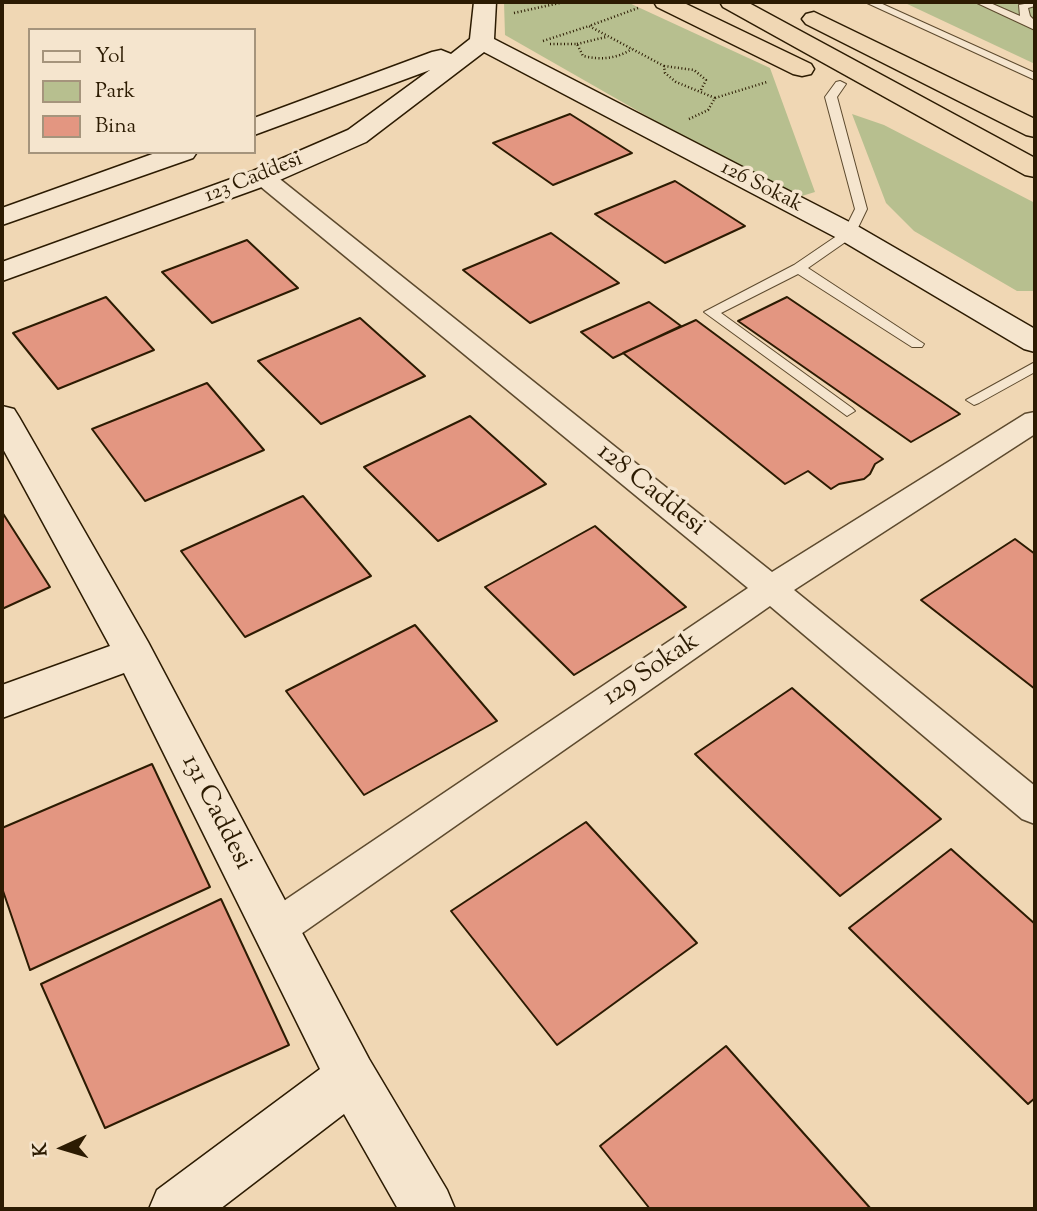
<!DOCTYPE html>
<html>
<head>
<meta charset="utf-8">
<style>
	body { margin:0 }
	#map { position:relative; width:1037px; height:1211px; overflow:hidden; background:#f0d7b4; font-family:"Sorts Mill Goudy",serif }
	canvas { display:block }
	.frame { position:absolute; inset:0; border:4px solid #2c1b02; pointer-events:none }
	.legend { position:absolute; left:28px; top:28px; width:228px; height:126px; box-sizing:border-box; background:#f5e5ce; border:2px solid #a5947c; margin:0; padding:9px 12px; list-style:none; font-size:21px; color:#2c1b02 }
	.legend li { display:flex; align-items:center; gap:14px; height:35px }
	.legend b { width:35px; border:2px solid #a5947c }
	.north { position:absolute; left:28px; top:1113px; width:70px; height:70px; -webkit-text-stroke:5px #f5e5ce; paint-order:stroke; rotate:266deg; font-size:19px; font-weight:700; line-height:28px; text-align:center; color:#2c1b02 }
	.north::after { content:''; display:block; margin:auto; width:24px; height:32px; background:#2c1b02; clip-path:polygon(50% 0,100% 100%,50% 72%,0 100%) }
</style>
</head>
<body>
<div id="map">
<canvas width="1037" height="1211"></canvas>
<div class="frame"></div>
<ul class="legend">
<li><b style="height:9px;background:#f5e5ce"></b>Yol</li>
<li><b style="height:19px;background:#b7bf8f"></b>Park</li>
<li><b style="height:19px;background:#e39681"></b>Bina</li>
</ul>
<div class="north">K</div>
</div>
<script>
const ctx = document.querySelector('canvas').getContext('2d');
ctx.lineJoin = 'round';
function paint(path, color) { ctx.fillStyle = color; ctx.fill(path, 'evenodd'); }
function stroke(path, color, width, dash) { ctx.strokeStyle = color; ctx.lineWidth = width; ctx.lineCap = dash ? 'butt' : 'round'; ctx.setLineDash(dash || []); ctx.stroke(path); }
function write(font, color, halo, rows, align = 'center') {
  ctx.font = font + ' "Sorts Mill Goudy",serif'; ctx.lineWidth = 7; ctx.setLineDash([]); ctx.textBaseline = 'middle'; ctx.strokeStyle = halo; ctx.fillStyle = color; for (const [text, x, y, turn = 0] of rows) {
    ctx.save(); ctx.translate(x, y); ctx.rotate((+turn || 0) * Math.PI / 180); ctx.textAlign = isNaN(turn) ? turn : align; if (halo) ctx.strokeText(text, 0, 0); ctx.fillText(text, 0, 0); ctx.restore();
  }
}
paint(new Path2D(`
	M504,2h123l143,66 45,124 -23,7 -287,-164z
	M903,2h132v62z
	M852,114l32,11 151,78v88h-18l-103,-60 -28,-28z`), '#b7bf8f');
const building = new Path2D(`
	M570,114l62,39 -79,32 -60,-42z
	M675,181l70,45 -80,37 -70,-49z
	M551,233l68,50 -89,40 -67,-53z
	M247,240l51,48 -86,35 -50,-51z
	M106,297l48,53 -96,39 -45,-56z
	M787,297l151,102 22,15 -49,28 -173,-121z
	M649,302l32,24 -68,32 -32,-26z
	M360,318l65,58 -104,48 -63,-63z
	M696,320l187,139 -8,5 -5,10 -6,5 -25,5 -8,5 -23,-18 -23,13 -162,-131z
	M207,383l57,67 -119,51 -53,-72z
	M470,416l76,68 -108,57 -74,-74z
	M303,496l68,80 -126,61 -64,-86z
	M2,512l48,75 -48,22z
	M595,526l91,81 -112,68 -89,-88z
	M1015,539l20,15v135l-114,-89z
	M415,625l82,96 -133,74 -78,-104z
	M792,688l149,131 -101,77 -145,-142z
	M152,764l58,123 -180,83 -28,-82v-60z
	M586,822l111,121 -140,102 -106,-134z
	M951,849l84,75v174l-7,6 -179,-176z
	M221,899l68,146 -184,83 -64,-144z
	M726,1046l145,163h-221l-50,-63z`);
paint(building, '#e39681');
stroke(building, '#2c1b02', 2);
const lane = new Path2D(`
	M865,2h13l157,71v7z
	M975,2h13l32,14 -1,-11 16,-3v4l-7,2 2,8 5,5v9z
	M840,81l6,3 -9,13 30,112 -13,27 -46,32 116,76 -2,3h-10l-114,-73 -77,39 131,95 3,3 -8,5 -143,-104 90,-47 50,-34 11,-22 -30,-112 11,-15z
	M1035,362v10l-56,31 -5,2 -8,-5z`);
const street = new Path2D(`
	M263,170l8,2 501,400 253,-158 10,-2v22l-241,156 241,196v38l-13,-5 -252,-213 -482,337 -14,5 -14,-5 -6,-13 6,-13 488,-329 -493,-406 -4,-5 4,-5z`);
const secondary = new Path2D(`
	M474,2h22l-2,37 365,188 176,102v23l-11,-3 -185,-110 -355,-187 -118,90 -93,41 -271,98v-19l251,-91 95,-41 82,-60 -176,65v-17l178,-66 9,-2 10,4 19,-15z
	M158,152h39l-4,6 -191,67v-17z
	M2,406l12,3 5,8 129,225 221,417 78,131 8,19h-57l-54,-95 -124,95h-71l8,-19 163,-121 -196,-396 -122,45v-33l108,-39 -108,-199z`);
const highway = new Path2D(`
	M654,2h28l129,62 3,5 -3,5 -9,2 -9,-2 -136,-67z
	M720,2h27l288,156v19l-10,-2 -302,-168z
	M814,12l221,107v18l-9,-2 -220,-111 -4,-5 4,-5z`);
stroke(lane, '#5d4a2e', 2);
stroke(street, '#5d4a2e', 3);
stroke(secondary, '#2c1b02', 3);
stroke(highway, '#2c1b02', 3);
stroke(new Path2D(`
	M638,8l-49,18 75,40 1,7 11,9 39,16
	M514,13l50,-11
	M543,41l46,-15
	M550,44h27l6,12c18,4 33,3 49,-7
	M577,44l29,-7
	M664,66l30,4 12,10 -5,10
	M689,119l19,-9 7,-12 52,-16`), '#2c1b02', 2.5, [1, 2.5]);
paint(lane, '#f5e5ce');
paint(street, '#f5e5ce');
paint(secondary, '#f5e5ce');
paint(highway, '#f0d7b4');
write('21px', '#2c1b02', '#f5e5ce', [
	["123 Caddesi",254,179,-22],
	["126 Sokak",761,188,27]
]);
write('26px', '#2c1b02', '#f5e5ce', [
	["128 Caddesi",650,491,39],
	["129 Sokak",652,671,-34],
	["131 Caddesi",215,813,63]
]);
</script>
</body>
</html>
